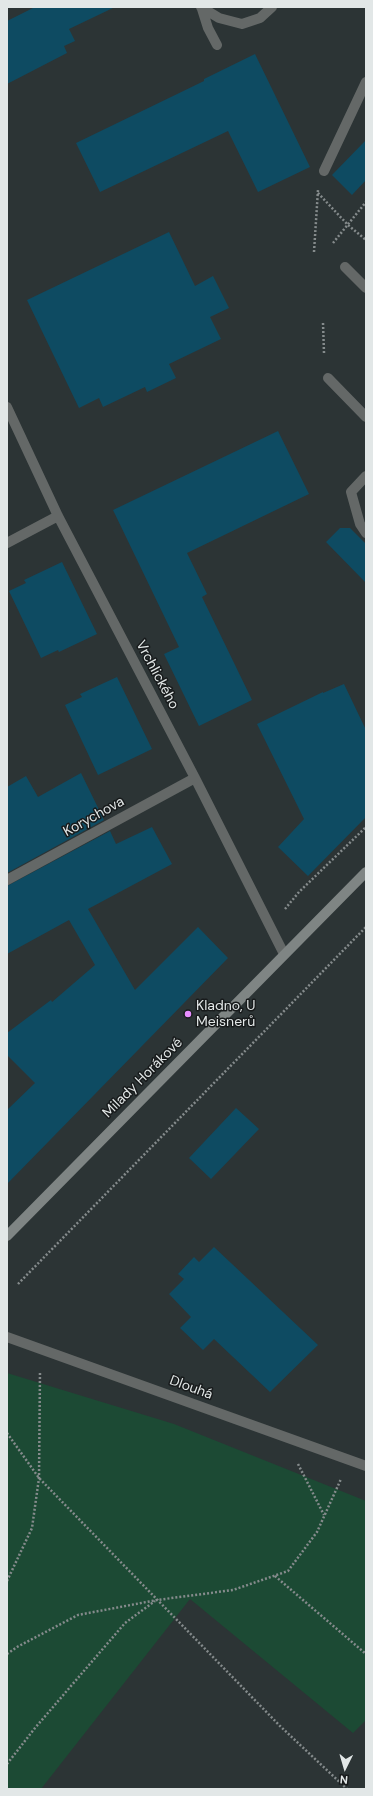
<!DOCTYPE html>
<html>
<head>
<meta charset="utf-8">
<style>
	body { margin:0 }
	#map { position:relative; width:373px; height:1796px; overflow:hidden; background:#2c3435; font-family:"DM Sans",sans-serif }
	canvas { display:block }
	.frame { position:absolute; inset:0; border:8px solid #e2e7e7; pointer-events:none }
	.north { position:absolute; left:325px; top:1748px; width:40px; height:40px; -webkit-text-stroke:3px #181b1c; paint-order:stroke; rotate:185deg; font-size:11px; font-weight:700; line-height:16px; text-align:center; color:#e2e7e7 }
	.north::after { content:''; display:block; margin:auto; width:14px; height:18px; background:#e2e7e7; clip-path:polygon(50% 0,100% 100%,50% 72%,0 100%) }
</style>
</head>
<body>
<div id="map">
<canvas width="373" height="1796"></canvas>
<div class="frame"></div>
<div class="north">N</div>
</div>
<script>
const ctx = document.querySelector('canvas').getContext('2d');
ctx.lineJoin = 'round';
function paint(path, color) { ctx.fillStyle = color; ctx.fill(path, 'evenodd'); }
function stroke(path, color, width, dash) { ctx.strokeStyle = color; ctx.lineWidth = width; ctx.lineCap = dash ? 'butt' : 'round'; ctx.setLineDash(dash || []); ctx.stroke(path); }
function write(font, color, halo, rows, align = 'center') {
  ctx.font = font + ' "DM Sans",sans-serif'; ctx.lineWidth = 3; ctx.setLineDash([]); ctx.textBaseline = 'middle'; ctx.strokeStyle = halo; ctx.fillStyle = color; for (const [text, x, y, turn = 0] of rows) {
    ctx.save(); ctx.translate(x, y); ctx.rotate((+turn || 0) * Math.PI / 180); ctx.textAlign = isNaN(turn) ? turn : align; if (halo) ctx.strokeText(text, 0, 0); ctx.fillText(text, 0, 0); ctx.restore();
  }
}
paint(new Path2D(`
	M7,1373l167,51 192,77v219l-13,13 -163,-134 -149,190h-34z`), '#1c4a34');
paint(new Path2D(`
	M35,7h80l-46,22 6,12 -11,5 3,7 -60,31v-63z
	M255,54l55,113 -52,25 -30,-61 -128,61 -24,-49 128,-62v-2z
	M366,140v40l-14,15 -20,-20z
	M169,232l26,54 18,-10 16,32 -19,9 11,22 -52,25 7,14 -29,14 -2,-5 -42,20 -4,-9 -20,10 -52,-108z
	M278,431l31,63 -122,59 20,41 -5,3 50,103 -53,26 -35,-72 15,-7 -66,-137z
	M340,528h10l16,16v39l-40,-41z
	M62,562l35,72 -38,18 -1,-2 -17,8 -32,-67 17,-8 -2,-3z
	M117,677l35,72 -54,26 -33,-70 17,-8 -2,-3z
	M344,684l22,46v87l-58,59 -30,-29 26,-28 -47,-95 66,-32v1z
	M81,773l23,47 -97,53v-86l19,-11 12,21z
	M152,827l20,37 -84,45 47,81 63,-63 30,31 -221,226v-74l28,-27 -28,-28v-22l44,-33 1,2 43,-37 -26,-45 -62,34v-68l103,-55 6,13z
	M236,1108l23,21 -48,50 -22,-21z
	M214,1247l104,98 -48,47 -56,-53 -11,11 -23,-22 11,-11 -22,-23 15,-15 -6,-5 16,-17 5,5z`), '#0e4b62');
stroke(new Path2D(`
	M318,193l30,32 18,15
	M333,243l33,-41
	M314,252l4,-62
	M323,323l1,30
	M285,909l14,-17 67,-65
	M18,1284l348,-357
	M7,1433l32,45 241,248 67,63
	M298,1464l26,51
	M275,1576l91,78
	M7,1581l25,-53 7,-50 1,-107
	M7,1654l10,-7 61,-32 79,-15 76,-10 55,-19 29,-39 24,-53
	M7,1764l28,-36 90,-105 30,-22`), '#858b8c', 2.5, [2, 2]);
stroke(new Path2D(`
	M201,7l18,11 23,6 18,-6 12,-11
	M202,9l6,19 9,17
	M324,171l42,-89
	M345,267l21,21
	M328,378l38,39
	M366,476l-15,16 9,32 6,9`), '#646867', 10);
stroke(new Path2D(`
	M7,407l51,109 137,262 89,176
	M7,543l51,-27
	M7,880l188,-102
	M7,1337l359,129`), '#646867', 10);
stroke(new Path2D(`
	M7,1236l359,-364`), '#7f8584', 10);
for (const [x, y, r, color] of [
	[188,1014,4,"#e88eff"]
]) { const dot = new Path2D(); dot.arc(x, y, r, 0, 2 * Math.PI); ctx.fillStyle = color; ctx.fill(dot); stroke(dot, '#181b1c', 1.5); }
write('14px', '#e2e7e7', '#181b1c', [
	["Vrchlického",157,675,62],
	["Korychova",94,817,-29],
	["Milady Horákové",143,1078,-45],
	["Dlouhá",191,1388,20]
]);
write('14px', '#e2e7e7', '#181b1c', [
	["Kladno, U",196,1006],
	["Meisnerů",196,1022]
], 'left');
</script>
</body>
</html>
